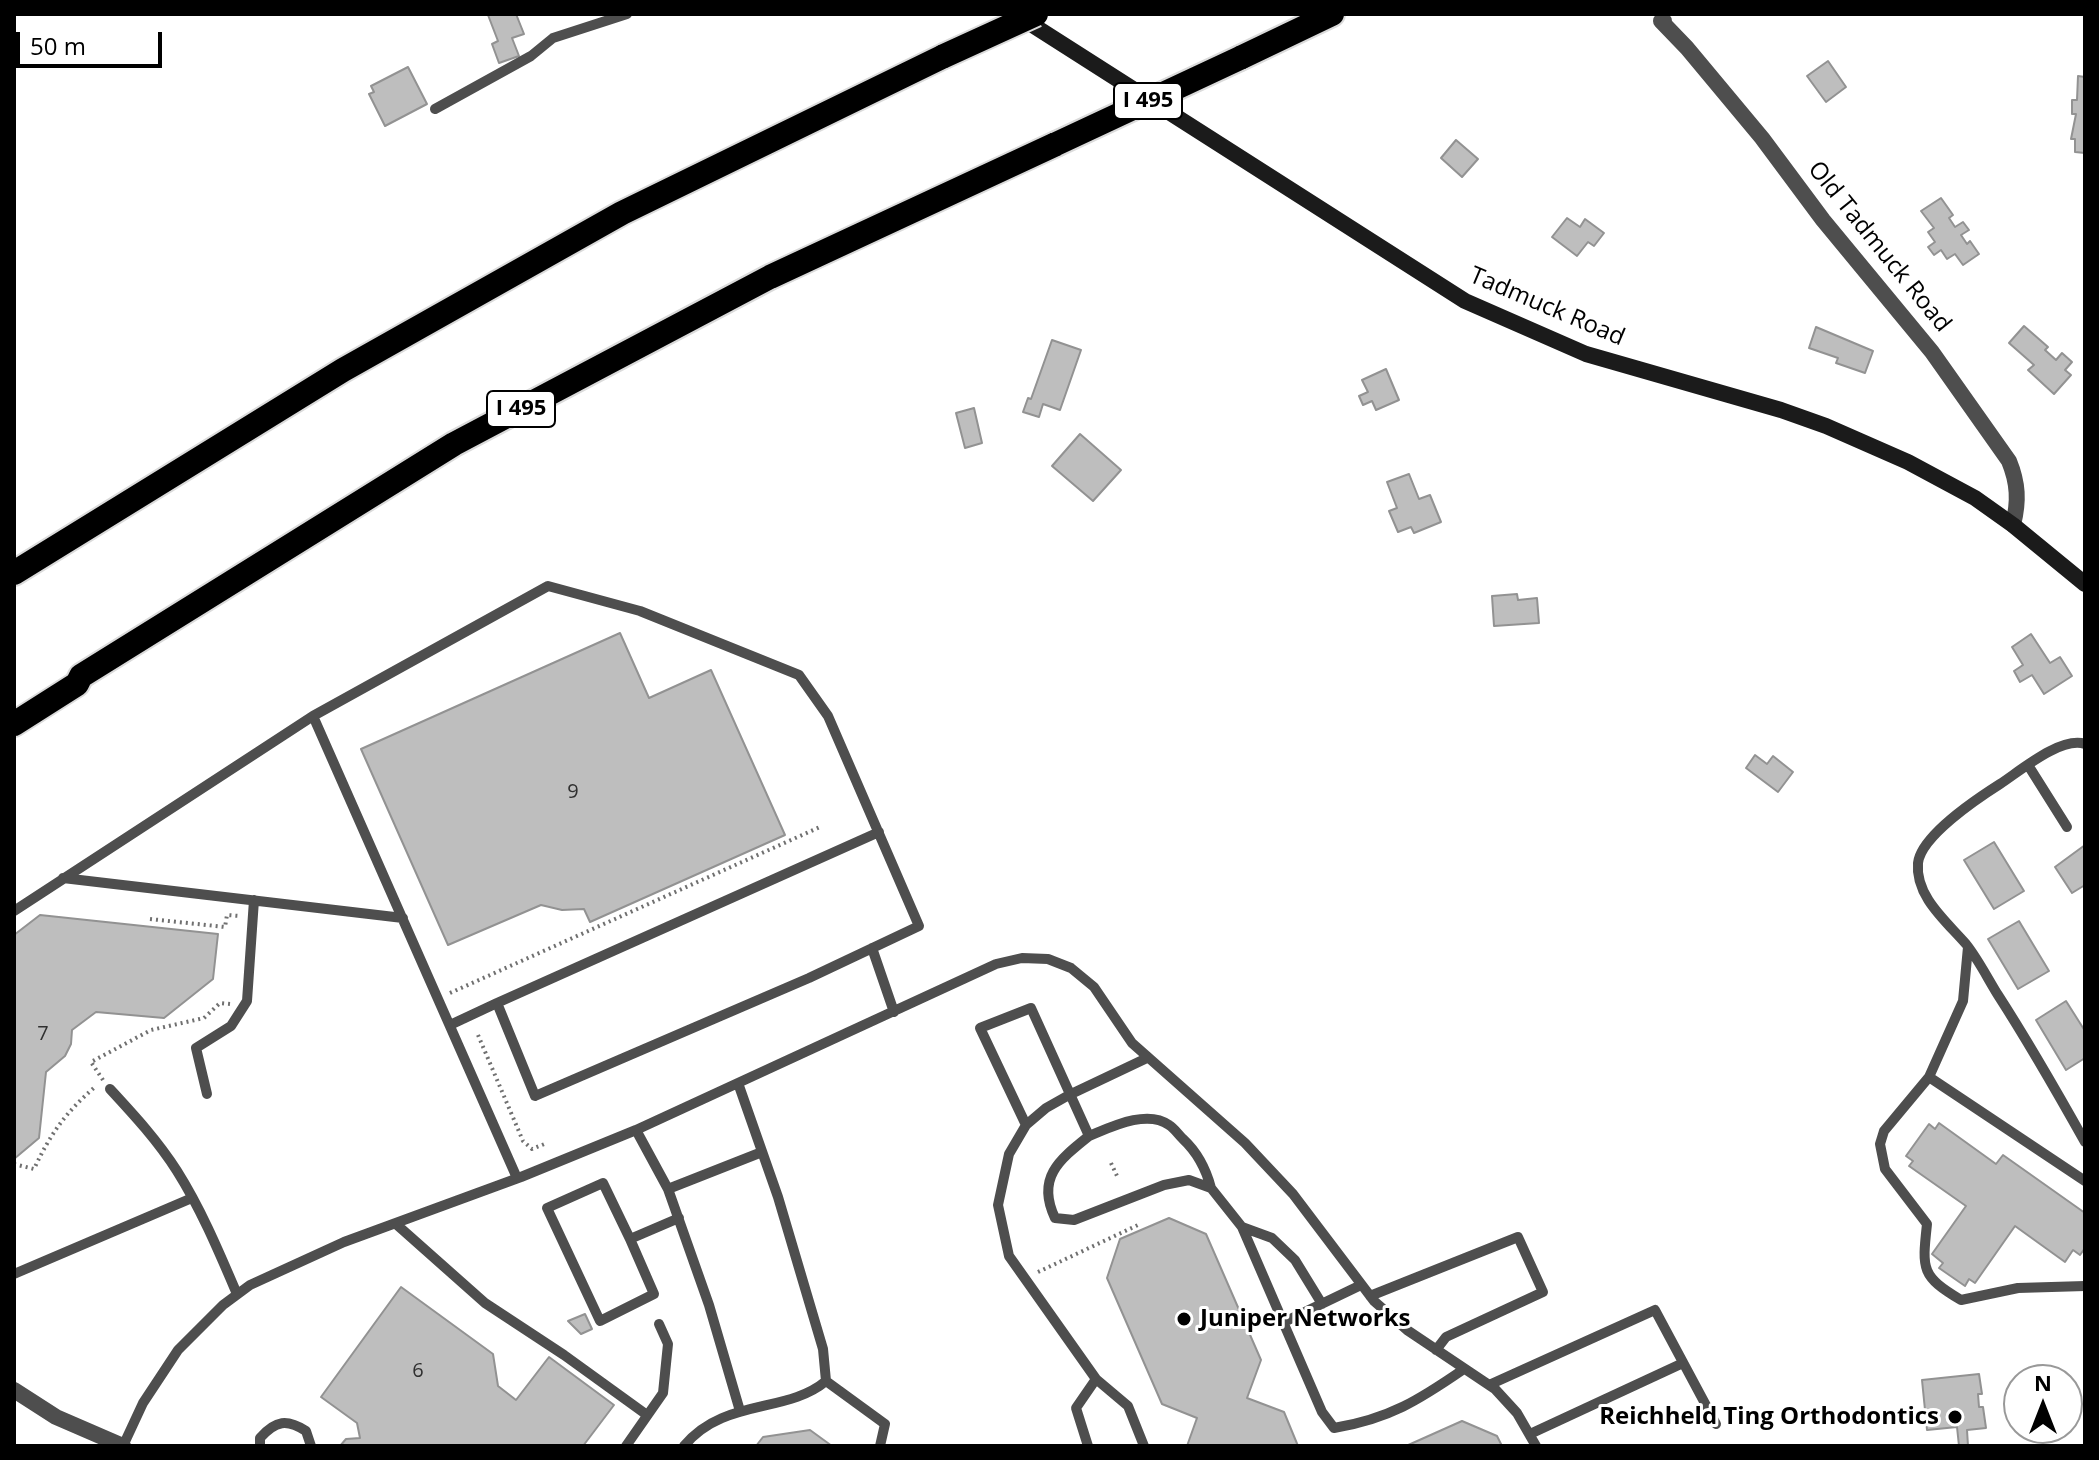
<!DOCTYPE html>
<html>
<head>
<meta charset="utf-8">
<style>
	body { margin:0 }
	#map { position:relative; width:2099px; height:1460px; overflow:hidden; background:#fff; font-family:"Open Sans",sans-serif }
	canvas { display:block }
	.frame { position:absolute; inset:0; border:16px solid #000; pointer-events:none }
	.north { position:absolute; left:2003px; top:1364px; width:80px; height:80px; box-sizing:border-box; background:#fff; border:2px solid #999; border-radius:50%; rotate:0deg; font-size:22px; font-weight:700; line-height:32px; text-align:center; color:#000 }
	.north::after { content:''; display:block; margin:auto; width:28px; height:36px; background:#000; clip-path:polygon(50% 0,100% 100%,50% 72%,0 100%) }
	.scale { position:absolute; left:16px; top:32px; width:146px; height:36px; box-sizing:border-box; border:4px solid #000; border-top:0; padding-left:10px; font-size:24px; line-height:28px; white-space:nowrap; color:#000; -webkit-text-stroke:6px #fff; paint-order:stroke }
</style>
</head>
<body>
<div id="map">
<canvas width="2099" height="1460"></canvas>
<div class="frame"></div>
<div class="north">N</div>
<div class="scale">50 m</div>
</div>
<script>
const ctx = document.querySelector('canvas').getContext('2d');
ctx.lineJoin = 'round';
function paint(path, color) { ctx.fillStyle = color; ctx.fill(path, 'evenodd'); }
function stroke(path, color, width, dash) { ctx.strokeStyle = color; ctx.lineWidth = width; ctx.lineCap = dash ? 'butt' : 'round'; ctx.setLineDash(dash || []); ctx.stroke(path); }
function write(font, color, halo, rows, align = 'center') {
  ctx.font = font + ' "Open Sans",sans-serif'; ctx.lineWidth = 6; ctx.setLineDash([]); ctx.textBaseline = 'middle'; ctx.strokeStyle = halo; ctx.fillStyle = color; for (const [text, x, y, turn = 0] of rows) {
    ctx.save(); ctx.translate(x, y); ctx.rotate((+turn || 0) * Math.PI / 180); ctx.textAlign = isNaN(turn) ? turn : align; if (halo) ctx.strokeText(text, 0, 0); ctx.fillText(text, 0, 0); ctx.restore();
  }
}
const building = new Path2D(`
	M516,14l8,20 -12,4 7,18 -20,7 -7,-19 6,-3 -10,-26z
	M1828,61l18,26 -20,15 -19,-26z
	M408,67l19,37 -42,22 -16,-32 5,-2 -3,-6z
	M2078,76l7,1v76l-10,-1v-13h-4l5,-25h-4v-14h5z
	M1456,140l22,19 -16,18 -21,-19z
	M1941,198l12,17 -4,3 6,9 8,-5 6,8 -8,5 6,9 3,-3 9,13 -16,11 -8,-11 -8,5 -6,-9 -7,5 -6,-8 7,-5 -7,-10 6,-4 -13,-17z
	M1567,218l13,9 5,-8 19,14 -10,13 -6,-4 -11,14 -25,-19z
	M2024,326l24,21 -3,3 11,10 6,-7 10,9 -7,8 6,5 -17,19 -26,-24 6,-5 -25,-22z
	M1816,327l57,24 -8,22 -29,-10 2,-5 -29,-10z
	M1052,340l29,10 -21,60 -17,-6 -4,13 -16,-5 5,-14 3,1z
	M1386,369l13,31 -23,10 -4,-9 -9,4 -4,-9 9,-4 -6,-12z
	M974,408l8,35 -17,5 -9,-35z
	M1080,434l41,36 -28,31 -41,-35z
	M1409,474l10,25 11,-4 11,27 -27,11 -3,-6 -13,5 -9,-21 8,-3 -10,-26z
	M1517,594l1,6 19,-2 2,25 -45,3 -2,-30z
	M620,633l29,65 62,-28 74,165 -195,87 -6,-13 -22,1 -21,-5 -93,40 -87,-196z
	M2031,634l19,29 10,-6 12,19 -28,18 -12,-19 -12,7 -6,-11 9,-6 -11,-18z
	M1755,755l12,9 6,-8 20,16 -15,20 -32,-24z
	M1994,842l30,49 -30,18 -30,-49z
	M2085,845v40l-13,8 -17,-26z
	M40,915l178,19 -5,45 -49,39 -68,-6 -24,18 -1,14 -6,12 -19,16 -7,66 -25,21v-224z
	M2019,921l30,50 -31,18 -30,-50z
	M2066,1001l19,30v27l-19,12 -30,-50z
	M1939,1123l57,41 7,-9 82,58v35l-5,7 -7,-5 -8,12 -50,-36 -40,57 -6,-4 -4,7 -26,-18 4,-5 -11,-9 34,-48 -57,-40 4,-5 -7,-5 23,-32 6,5z
	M1169,1218l37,16 55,126 -14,38 37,14 14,34h-111l10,-28 -35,-14 -55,-126 13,-39z
	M401,1287l92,67 5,32 18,14 33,-43 65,48 -31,41h-243l6,-7 14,-1 -3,-15 -36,-26z
	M585,1314l7,15 -11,5 -13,-13z
	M1979,1374l3,20h-4l1,13h4l3,21 -19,2 1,16h-9l-2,-19 -30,3 -5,-50z
	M1462,1421l35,15 5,10h-96z
	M810,1430l22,16h-76l7,-9z`);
paint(building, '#bebebe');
stroke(building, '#929292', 2);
const highway = new Path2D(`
	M1240,58l92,-44
	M14,573l329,-203 279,-157 322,-157
	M14,724l63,-40 4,-8 373,-232 316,-167 286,-133`);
stroke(highway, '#dbdbdb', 28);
stroke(new Path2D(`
	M150,919l75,8 2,-12 13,1
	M450,993l370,-166
	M478,1035l45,106 9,8 15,-6
	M103,1080l-12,-18 60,-32 53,-12 16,-15 10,1
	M1111,1163l6,13
	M14,1164l20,5c17,-36 31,-56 62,-83
	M1038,1272l100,-47`), '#707070', 4, [2, 4]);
stroke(new Path2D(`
	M435,109l96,-53 22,-18 74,-24
	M2085,744c-24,-8 -65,27 -85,40 -22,14 -79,52 -82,79 -3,33 28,58 48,81 12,15 22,35 32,51 31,48 59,97 87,147
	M2028,765l39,62
	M63,878l340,40
	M14,911l299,-195
	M1968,947l-5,54 -34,76 -45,54 -4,13 5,25 42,55c-5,46 -6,52 34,76l57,-12 67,-2
	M872,948l22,64
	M497,1003l382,-171
	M450,1025l47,-22 38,93 274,-118 110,-52 -91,-210 -29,-41 -159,-64 -92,-25 -235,130 204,462
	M1929,1077l156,104
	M110,1089c24,26 48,52 67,82 24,38 42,81 60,123
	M207,1094l-11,-46 35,-22 16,-25 7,-101
	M1026,1125l-46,-97 51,-20 58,128c-30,24 -53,42 -34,82l19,2 90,-35 25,-5 22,8 31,39 80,185 12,16c55,-9 85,-28 130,-59
	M636,1130l32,59 41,116 31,106
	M1089,1136c22,-9 58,-27 80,-11 5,3 9,9 14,14 14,13 23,30 28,49
	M668,1189l94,-37
	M396,1224l89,79 79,52 83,60
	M1242,1227l30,11 23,22 27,44
	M630,1239l-27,-56 -56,25 53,113 54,-27 -24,-55 49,-21
	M14,1274l178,-76
	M1370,1296l148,-59 25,55 -97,45 -10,13
	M1284,1322l77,-37
	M826,1381l59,43 -5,22
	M1489,1385l166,-75 61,114
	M1530,1434l153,-71
	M123,1446l20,-43 35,-53 45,-45 27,-20 94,-43 177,-65 115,-47 360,-166 26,-6 26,1 23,9 23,19 38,56 113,100 48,51 81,107 33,29 88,59 22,24 19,33
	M260,1446v-8c16,-18 27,-19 46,-7l5,15
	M626,1446l37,-53 5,-49 -9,-20
	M684,1446c39,-48 103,-32 142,-65l-3,-32 -45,-152 -40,-114
	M1088,1446l-12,-38 20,-29
	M1144,1446l-16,-40 -32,-27 -87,-123 -11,-51 11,-51 17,-29 20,-17 23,-13 78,-37`), '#4e4e4e', 10);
stroke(new Path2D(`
	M1664,21h-3l26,27 75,90 61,82 109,132 77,109c9,22 10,40 4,64
	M14,1390l42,27 67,29`), '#4e4e4e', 16);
stroke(new Path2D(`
	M1020,17l445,284 121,53 195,56 45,16 82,36 67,36 38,27 72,59`), '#1b1b1b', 16);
stroke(highway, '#000', 24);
const highwayBridge = new Path2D(`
	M944,56l92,-42
	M1056,144l184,-86`);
stroke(highwayBridge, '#dbdbdb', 28, []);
stroke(highwayBridge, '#000', 24);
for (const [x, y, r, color] of [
	[1184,1319,8,"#000"],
	[1955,1417,8,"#000"]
]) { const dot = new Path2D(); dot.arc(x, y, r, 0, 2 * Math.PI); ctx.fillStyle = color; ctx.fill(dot); stroke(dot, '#fff', 3); }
write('20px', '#303030', null, [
	["9",573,792],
	["7",43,1034],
	["6",418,1371]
]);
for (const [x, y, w] of [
	[1148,101,68],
	[521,409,68]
]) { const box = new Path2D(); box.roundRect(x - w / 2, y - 18, w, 36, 6); ctx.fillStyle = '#fff'; ctx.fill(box); stroke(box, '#000', 2); }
write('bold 22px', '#000', null, [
	["I 495",1148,101],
	["I 495",521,409]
]);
write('24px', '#000', '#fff', [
	["Old Tadmuck Road",1879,247,51],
	["Tadmuck Road",1547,307,23]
]);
write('bold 24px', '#000', '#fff', [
	["Juniper Networks",1200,1319],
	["Reichheld Ting Orthodontics",1939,1417,"right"]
], 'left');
</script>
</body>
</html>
